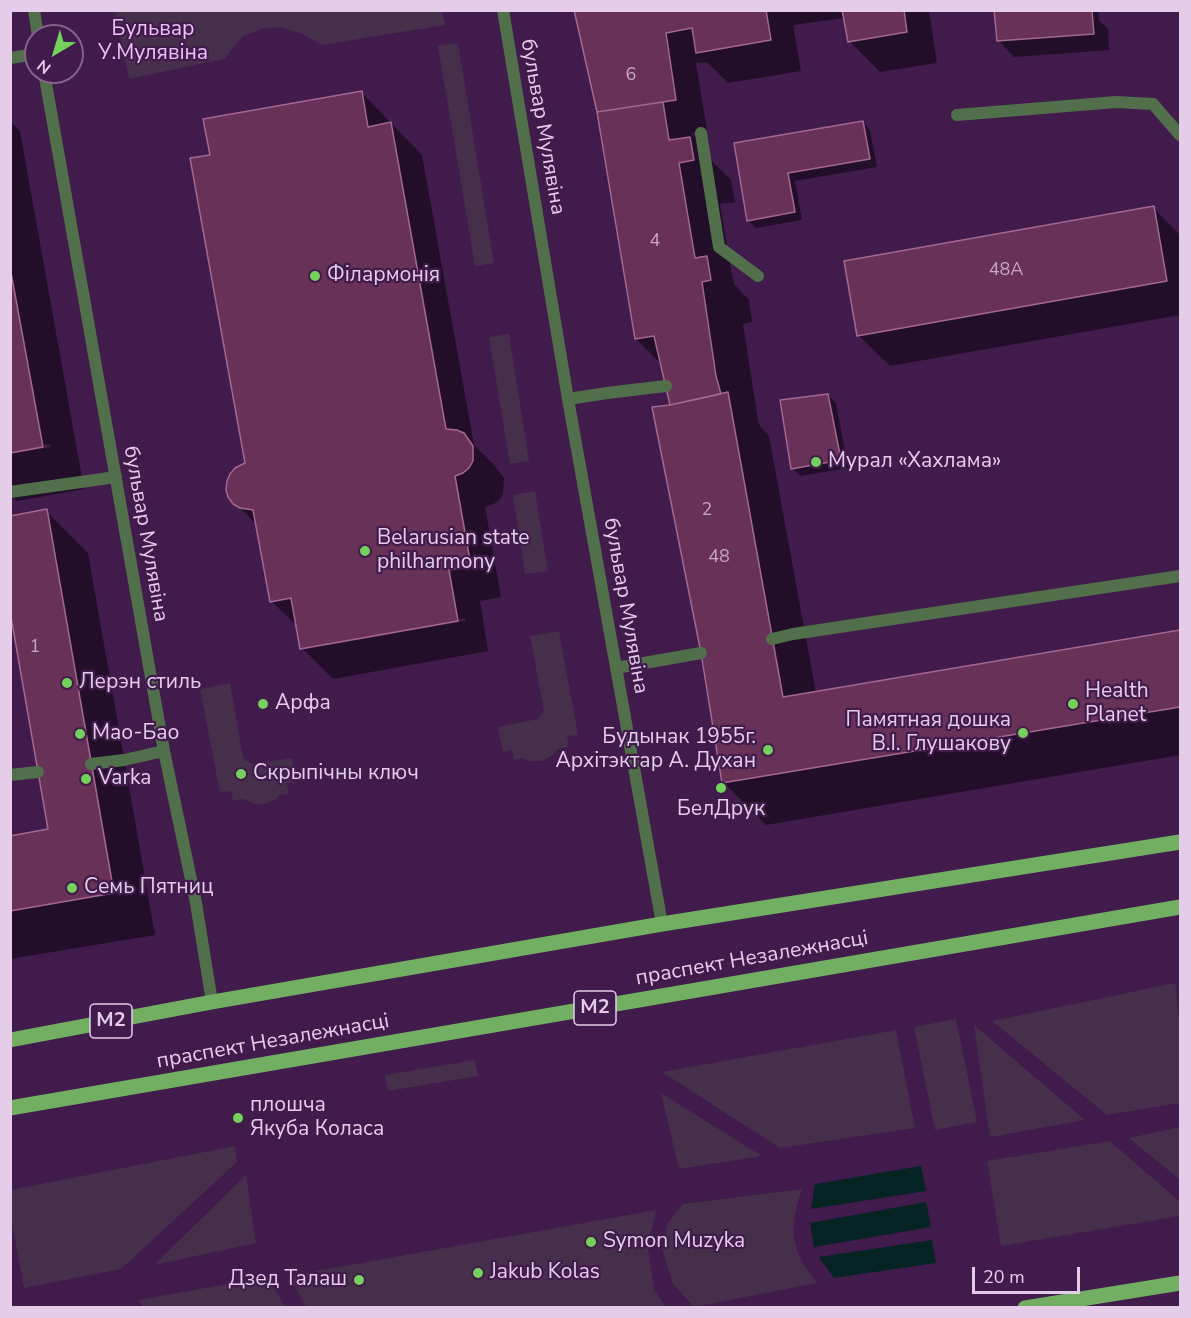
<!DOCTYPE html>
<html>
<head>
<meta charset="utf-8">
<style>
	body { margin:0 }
	#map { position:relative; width:1191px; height:1318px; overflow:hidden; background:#411b4b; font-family:"Nunito Sans",sans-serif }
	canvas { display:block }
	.frame { position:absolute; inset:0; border:12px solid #e5cdea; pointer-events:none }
	.north { position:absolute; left:24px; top:24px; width:60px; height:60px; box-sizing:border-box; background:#411b4b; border:2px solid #83628b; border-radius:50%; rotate:218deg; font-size:16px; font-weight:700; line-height:24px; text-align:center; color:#e5cdea }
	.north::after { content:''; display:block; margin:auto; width:21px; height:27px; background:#74d25c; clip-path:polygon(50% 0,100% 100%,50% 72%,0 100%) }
	.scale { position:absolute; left:972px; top:1267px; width:108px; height:27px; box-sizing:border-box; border:3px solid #e5cdea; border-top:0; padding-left:8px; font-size:18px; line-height:21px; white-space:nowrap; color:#e5cdea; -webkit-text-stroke:4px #411b4b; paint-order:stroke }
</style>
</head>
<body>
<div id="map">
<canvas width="1191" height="1318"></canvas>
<div class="frame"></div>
<div class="north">N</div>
<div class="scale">20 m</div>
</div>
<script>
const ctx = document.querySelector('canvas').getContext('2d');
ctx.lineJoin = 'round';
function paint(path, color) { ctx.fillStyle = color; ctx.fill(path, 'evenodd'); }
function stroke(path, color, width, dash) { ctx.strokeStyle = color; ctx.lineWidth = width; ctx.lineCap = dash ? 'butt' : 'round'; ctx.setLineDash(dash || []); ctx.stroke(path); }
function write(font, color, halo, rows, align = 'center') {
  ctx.font = font + ' "Nunito Sans",sans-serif'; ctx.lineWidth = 4.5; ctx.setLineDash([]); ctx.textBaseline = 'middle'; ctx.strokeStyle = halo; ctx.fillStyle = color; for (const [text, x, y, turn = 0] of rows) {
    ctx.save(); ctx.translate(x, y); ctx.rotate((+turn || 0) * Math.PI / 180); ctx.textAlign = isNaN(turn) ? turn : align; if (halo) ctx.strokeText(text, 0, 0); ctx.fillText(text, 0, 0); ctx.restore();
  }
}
paint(new Path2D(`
	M442,10l3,15 -123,20 -20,-11 -21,-7 -20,2 -18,7 -19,23 -95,20 -14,-68z
	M458,43l36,220 -19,3 -37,-220z
	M509,334l20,127 -19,3 -21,-127z
	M535,491l13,80 -23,3 -12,-79z
	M559,631l19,104 -11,1 2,11 -10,2 -9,8 -8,4h-13l-6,-3 -9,2 -2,-10 -9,2 -5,-25 40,-8 6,-8 -14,-75z
	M230,683l13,75 9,6 40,-6 4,24 -9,1 2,11 -9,1 -5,5 -12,4h-8l-12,-5 -10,2 -2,-10 -11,2 -20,-104z
	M1175,983l5,45v75l-73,12 -115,-94z
	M956,1019l21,103 -42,8 -21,-103z
	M974,1025l111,95 -95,17z
	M896,1030l19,98 -135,20 -118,-76z
	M475,1060l3,16 -90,15 -3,-16z
	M661,1093l101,63 -83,13z
	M1180,1127v53l-51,-42z
	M1110,1141l70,61v14l-179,30 -14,-85z
	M235,1146l2,16 -116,107 -97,19 -13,-72v-26z
	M246,1175l10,68 -102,22z
	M802,1189c-8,22 -13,48 -1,70 4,9 11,17 16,24l-123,24 -21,-23 -11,-35 6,-26 15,-19z
	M656,1210l-8,39 6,41 12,17h-360l-17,-31z
	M266,1277l15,22 4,8h-142l-4,-7z`), '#452f4a');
paint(new Path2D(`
	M921,1166l5,25 -115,18 4,-25z
	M926,1202l5,25 -117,20 -4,-24z
	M932,1240l4,23 -102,15 -15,-21z`), '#062324');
paint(new Path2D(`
	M576,10h353l8,53 -57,9 -31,-31 -4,-23 -52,7 8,46 -73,12 -21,-21 -11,1 11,67 -16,3 13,12 2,10 25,25 4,22 -15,2 11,66 3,14 15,16 3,22 -9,2 15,96 2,6 9,10 47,257 364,-62v124l-414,70 -42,-42 -52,-377 -10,-41 -26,-26 -37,-227z
	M996,10h102l1,10 9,9 1,21 -95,7 -16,-17z
	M362,93l60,62 52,290 21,21 9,12 -1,15 -3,6 -6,5 -9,3 16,90 -21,4 8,50 -155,28 -31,-31 -4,-21 -27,-26 -13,-75 -23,-23 12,-39 -36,-308zM465,618v3l-141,25v-3z
	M10,121l10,10 64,358 -67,12 -7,-7v-40l41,-7 -1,-3 -40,7z
	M863,122l7,8 7,37 -82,14 7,39 -46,8 -8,-8 -13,-76z
	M1153,208l27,27v80l-290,51 -32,-31z
	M828,395l8,8 12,65 -48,8 -7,-8z
	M46,511l42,42 67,382 -145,24v-122l40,-7z`), '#0007');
const building = new Path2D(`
	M574,10h192l5,30 -75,13 -4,-25 -26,5 10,67 -79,12z
	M842,10h62l3,22 -59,10z
	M994,10l98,1 2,23 -97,7z
	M362,91l6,36 23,-5 55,307 11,1 7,3 9,13v15l-4,7 -6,5 -8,3 16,90 -22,4 9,51 -158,28 -9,-51 -21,4 -17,-92 -13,-2 -7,-4 -5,-7 -2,-7 1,-9 3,-7 5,-6 10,-5 -55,-305 20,-3 -7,-36z
	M663,102l6,38 21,-3 4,23 -15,3 16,95 12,-2 4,24 -9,2 14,94 5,18 -51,11 -16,-69 -19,3 -38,-227z
	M863,121l7,38 -82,14 7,39 -48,9 -13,-78z
	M1154,206l13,75 -310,55 -13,-75z
	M10,267l33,180 -33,6z
	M728,392l55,305 397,-67v77l-458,76 -21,-130 -49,-246 18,-2z
	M828,394l13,66 -50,9 -11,-69z
	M47,509l67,384 -104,18v-75l38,-7 -38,-218v-95z`);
paint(building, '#683158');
stroke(building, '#a36790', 1.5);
stroke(new Path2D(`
	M10,58l26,-4
	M957,115l159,-13 37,2 27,31
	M701,133l18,114 39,29
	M568,399l39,-6 59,-7
	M10,492l106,-15
	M772,639l21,-5 387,-58
	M616,668l85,-15
	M91,764l33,-4 40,-9
	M10,775l28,-3`), '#526f4b', 12);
stroke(new Path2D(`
	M34,10l4,26
	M503,10l65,389 94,525
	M44,72l120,679 32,152 16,99`), '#526f4b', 12);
stroke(new Path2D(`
	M10,1040l202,-38 450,-78 518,-82
	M10,1108l1170,-201
	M1025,1308l155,-25`), '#72af63', 15);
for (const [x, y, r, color] of [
	[315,276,6,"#74d25c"],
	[816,462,6,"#74d25c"],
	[365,551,6,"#74d25c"],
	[67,683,6,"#74d25c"],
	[263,704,6,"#74d25c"],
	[1073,704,6,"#74d25c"],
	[1023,733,6,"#74d25c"],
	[80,734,6,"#74d25c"],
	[768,750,6,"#74d25c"],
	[241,774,6,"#74d25c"],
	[86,779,6,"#74d25c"],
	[721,788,6,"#74d25c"],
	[72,888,6,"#74d25c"],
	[238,1118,6,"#74d25c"],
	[591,1242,6,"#74d25c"],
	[478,1273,6,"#74d25c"],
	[359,1280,6,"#74d25c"]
]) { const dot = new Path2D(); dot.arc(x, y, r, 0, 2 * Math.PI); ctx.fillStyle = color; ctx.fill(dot); stroke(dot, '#411b4b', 2); }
write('18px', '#c6a6c6', null, [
	["6",631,76],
	["4",655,242],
	["48А",1006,271],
	["2",707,511],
	["48",719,558],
	["1",35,648]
]);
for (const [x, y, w] of [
	[595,1008,42],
	[111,1021,42]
]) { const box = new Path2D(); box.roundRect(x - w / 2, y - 17, w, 34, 4.5); ctx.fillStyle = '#411b4b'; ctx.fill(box); stroke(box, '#e5cdea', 1.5); }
write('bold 20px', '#e5cdea', null, [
	["М2",595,1008],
	["М2",111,1021]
]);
write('21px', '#efc0fa', '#411b4b', [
	["Бульвар",153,30],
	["У.Мулявіна",153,54]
]);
write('21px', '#e5cdea', '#411b4b', [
	["бульвар Мулявіна",542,127,80],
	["бульвар Мулявіна",145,534,80],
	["бульвар Мулявіна",625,606,80],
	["праспект Незалежнасці",752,959,-10],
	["праспект Незалежнасці",273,1042,-10]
]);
write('21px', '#e5cdea', '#411b4b', [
	["Філармонія",327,276],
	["Мурал «Хахлама»",828,462],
	["Belarusian state",377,539],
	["philharmony",377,563],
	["Лерэн стиль",79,683],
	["Health",1085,692],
	["Planet",1085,716],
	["Арфа",275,704],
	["Памятная дошка",1011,721,"right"],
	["В.І. Глушакову",1011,745,"right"],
	["Мао-Бао",92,734],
	["Будынак 1955г.",756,738,"right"],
	["Архітэктар А. Духан",756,762,"right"],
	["Скрыпічны ключ",253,774],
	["Varka",98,779],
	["БелДрук",721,810,"center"],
	["Семь Пятниц",84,888],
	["плошча",250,1106],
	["Якуба Коласа",250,1130],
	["Symon Muzyka",603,1242],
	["Jakub Kolas",490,1273],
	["Дзед Талаш",347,1280,"right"]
], 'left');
</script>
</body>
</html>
